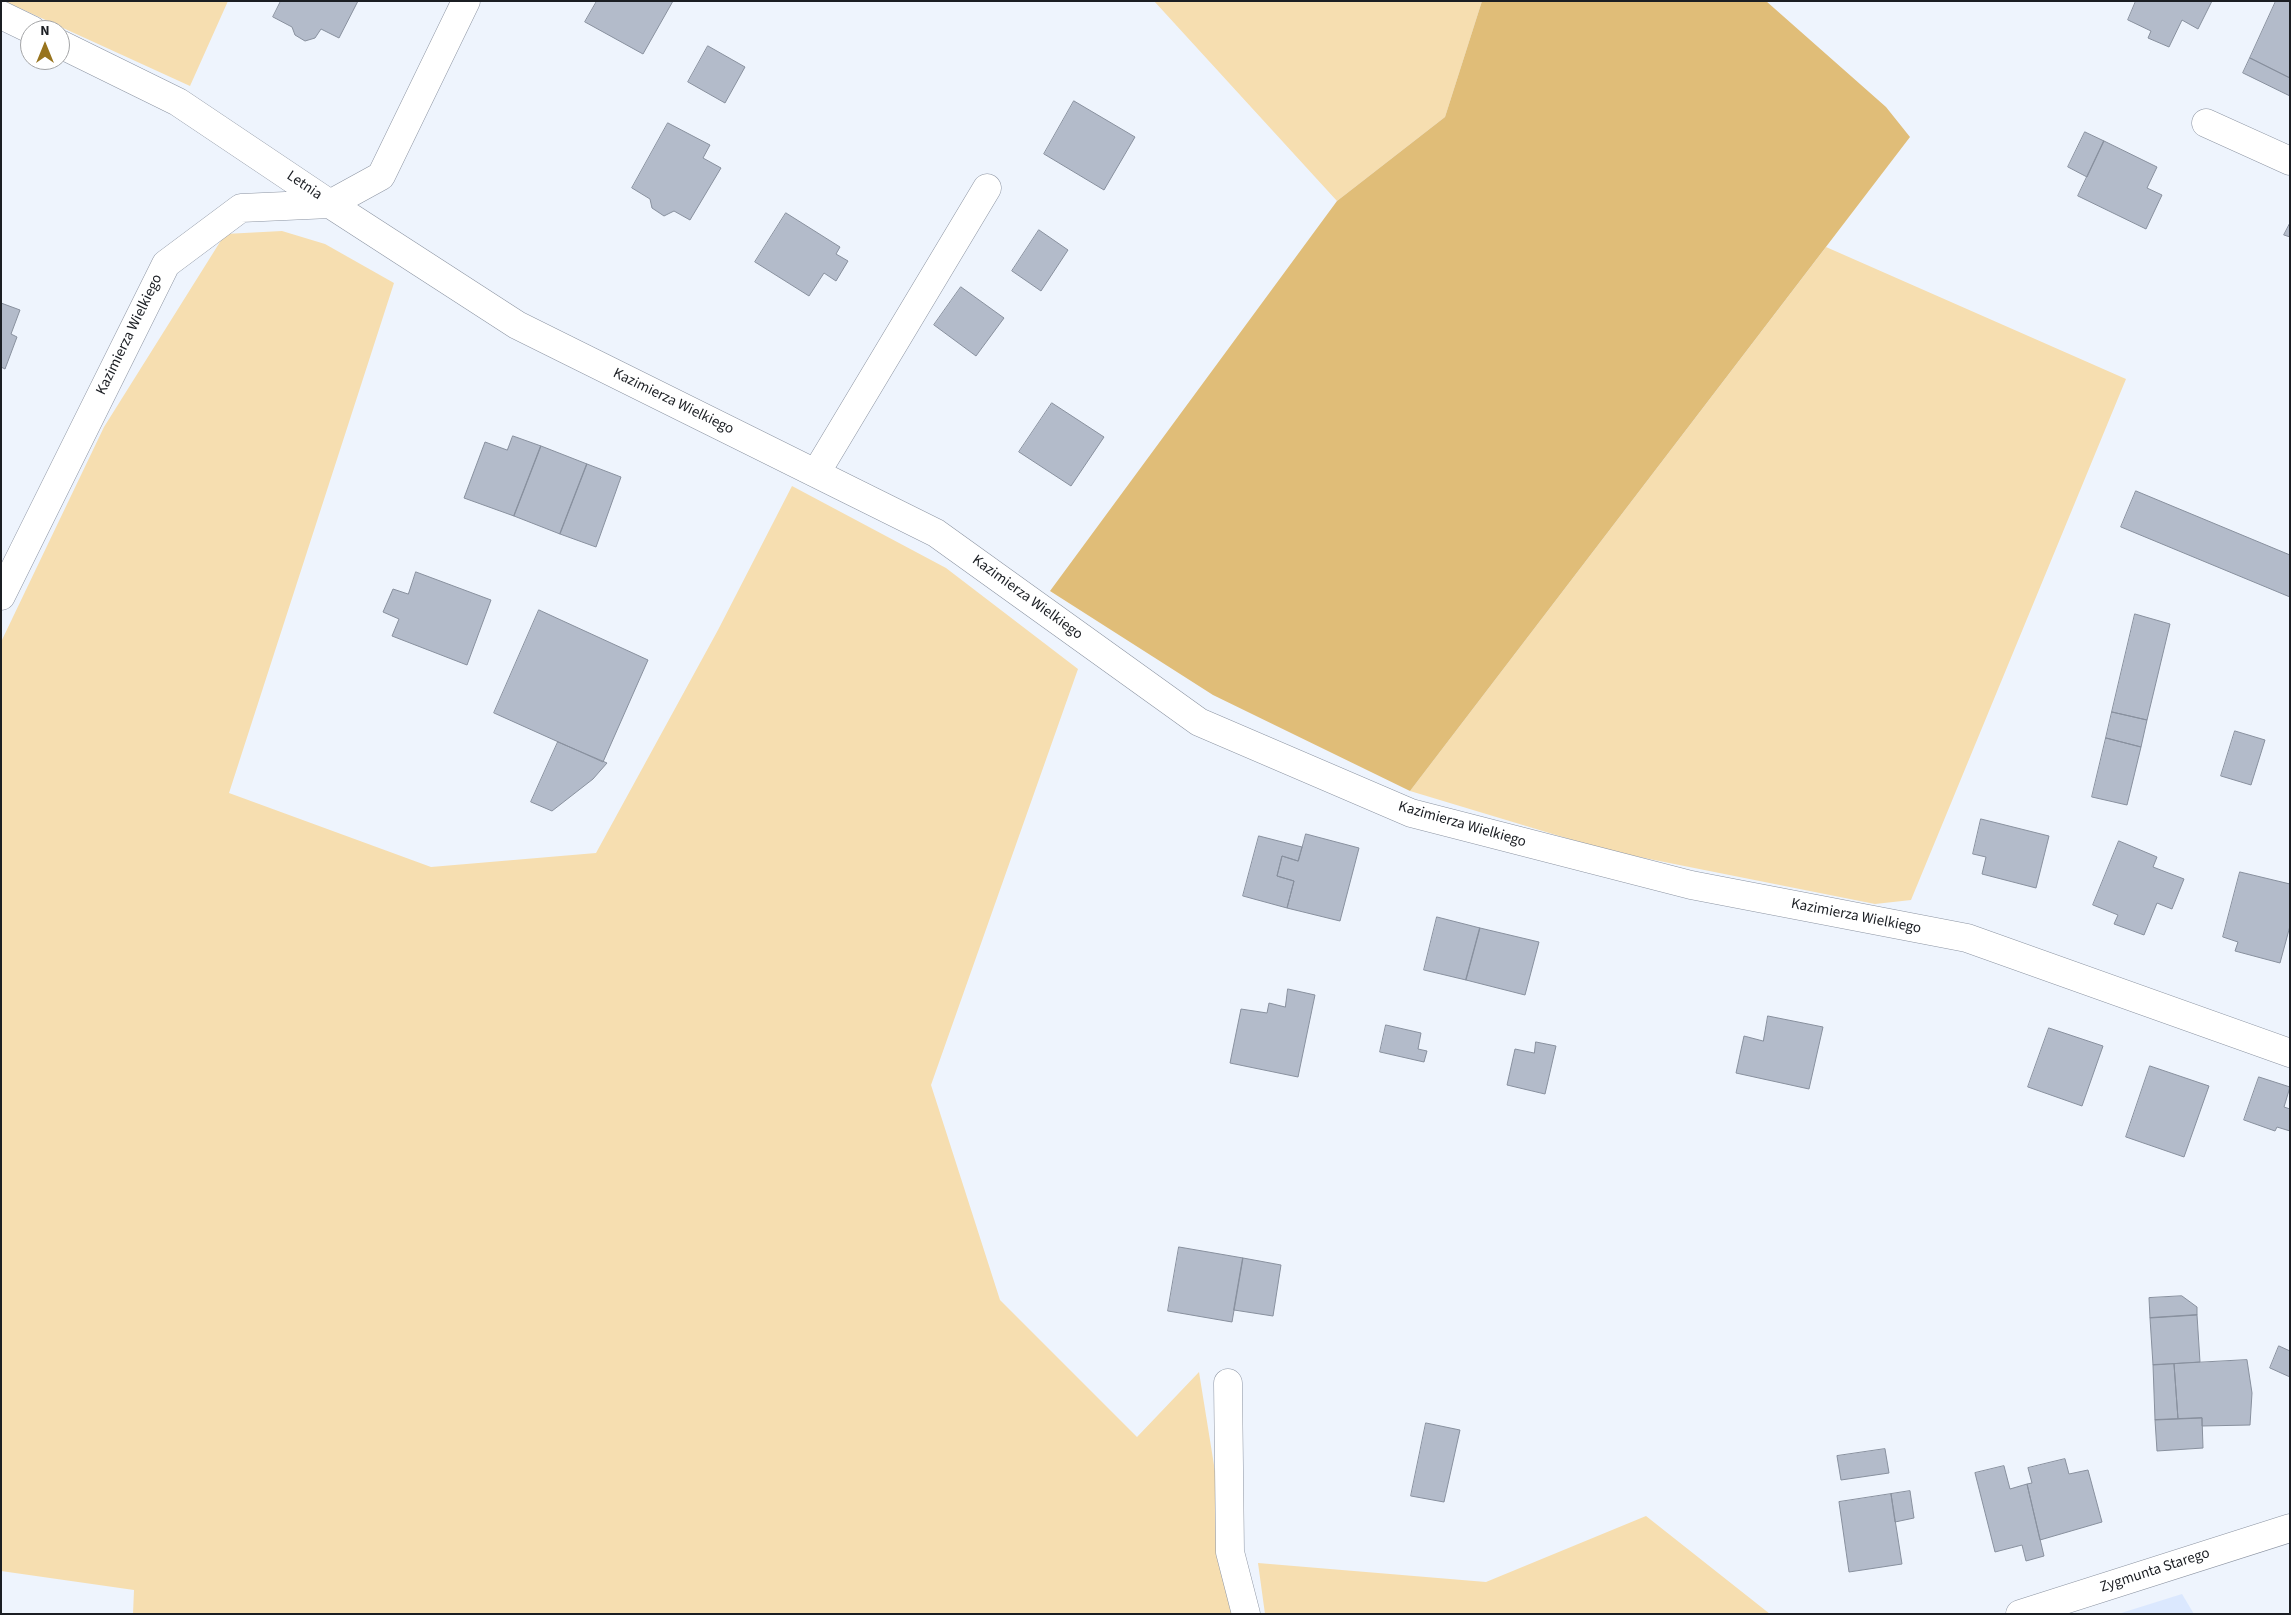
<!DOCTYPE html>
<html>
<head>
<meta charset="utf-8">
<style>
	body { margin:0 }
	#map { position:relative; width:2291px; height:1615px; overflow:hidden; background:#eef4fd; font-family:"Source Sans 3",sans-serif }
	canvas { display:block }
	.frame { position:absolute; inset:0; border:2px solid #1b1e23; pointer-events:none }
	.north { position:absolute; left:20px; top:20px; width:50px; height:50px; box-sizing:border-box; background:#fff; border:1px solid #a4a5a7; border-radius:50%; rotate:0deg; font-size:14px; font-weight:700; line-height:20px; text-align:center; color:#1b1e23 }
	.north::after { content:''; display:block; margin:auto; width:18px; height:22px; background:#98741e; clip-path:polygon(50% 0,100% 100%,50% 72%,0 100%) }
</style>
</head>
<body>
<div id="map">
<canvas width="2291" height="1615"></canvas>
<div class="frame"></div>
<div class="north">N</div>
</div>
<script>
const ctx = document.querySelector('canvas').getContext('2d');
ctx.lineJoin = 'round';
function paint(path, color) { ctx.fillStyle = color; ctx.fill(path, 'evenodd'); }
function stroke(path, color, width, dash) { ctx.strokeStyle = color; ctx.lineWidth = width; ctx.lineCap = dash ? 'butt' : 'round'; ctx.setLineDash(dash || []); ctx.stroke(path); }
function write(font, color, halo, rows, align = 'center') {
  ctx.font = font + ' "Source Sans 3",sans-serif'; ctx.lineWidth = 4.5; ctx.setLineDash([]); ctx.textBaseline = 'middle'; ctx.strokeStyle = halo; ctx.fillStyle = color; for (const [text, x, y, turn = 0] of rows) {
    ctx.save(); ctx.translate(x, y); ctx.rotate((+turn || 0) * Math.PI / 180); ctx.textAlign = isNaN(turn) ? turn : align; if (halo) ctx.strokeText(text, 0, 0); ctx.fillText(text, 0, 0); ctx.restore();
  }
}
paint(new Path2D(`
	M2182,1594l12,20h-76z`), '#dbe8fe');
paint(new Path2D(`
	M4,1h224l-38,85z
	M1154,1h328l-37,116 -108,84z
	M282,231l43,13 69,39 -165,510 202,74 165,-14 122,-223 74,-144 154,82 132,101 -147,416 69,215 137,137 62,-65 39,242h-1105l1,-24 -133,-19v-929l103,-215 121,-193z
	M1826,247l300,132 -215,521 -36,4 -266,-53 -199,-60z
	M1646,1516l124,98h-505l-7,-51 228,19z`), '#f6deb0');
paint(new Path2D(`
	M1482,1h284l120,106 24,30 -500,654 -197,-96 -163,-104 287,-390 108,-84z`), '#e0bd78');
const building = new Path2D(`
	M281,1h77l-19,37 -18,-9 -6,9 -10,3 -10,-6 -3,-8 -19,-10z
	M597,1h76l-30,53 -58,-32z
	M2136,1h76l-14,28 -16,-9 -13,27 -21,-9 3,-7 -23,-11z
	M2276,1h14v77l-40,-20z
	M708,46l37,21 -20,36 -37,-21z
	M2250,58l40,20v18l-47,-23z
	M1074,101l61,36 -31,53 -60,-36z
	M668,123l42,22 -7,13 18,10 -31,52 -16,-9 -10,5 -12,-8 -2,-9 -18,-11z
	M2085,132l19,9 -17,36 -19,-10z
	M2104,141l53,26 -10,21 15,7 -16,34 -68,-33z
	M786,213l54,34 -4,7 12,7 -12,20 -12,-8 -15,23 -54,-34z
	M2290,223v14l-6,-2z
	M1039,230l29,20 -27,41 -29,-20z
	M961,287l43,31 -28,38 -42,-31z
	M1,303l19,7 -9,24 6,3 -12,32 -4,-2z
	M1052,403l52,34 -33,49 -52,-34z
	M513,436l28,10 -27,70 -50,-18 21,-56 22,8z
	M541,446l46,18 -27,70 -46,-18z
	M587,464l34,13 -25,70 -36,-13z
	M2136,491l154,64v42l-169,-70z
	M416,572l75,28 -24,65 -75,-29 7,-17 -16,-7 10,-23 15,5z
	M539,610l109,50 -45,102 -109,-49z
	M2135,614l35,10 -23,96 -35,-8z
	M2112,712l35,8 -6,27 -35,-9z
	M2235,731l30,9 -14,45 -30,-9z
	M2106,738l35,9 -14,58 -35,-8z
	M558,742l49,21 -14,16 -41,32 -21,-9z
	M1981,819l68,17 -13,52 -54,-14 4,-17 -13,-3z
	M1306,834l53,14 -19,73 -53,-13 7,-27 -17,-5 5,-20 16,5z
	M1259,836l43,11 -4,14 -16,-5 -5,20 17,5 -7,27 -44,-12z
	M2119,841l38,16 -4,10 31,12 -12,30 -15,-6 -13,32 -30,-11 4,-9 -25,-10z
	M2240,872l50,12v42l-10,37 -45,-12 3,-9 -15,-5z
	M1437,917l43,11 -14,52 -42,-10z
	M1480,928l59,14 -14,53 -59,-15z
	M1288,989l27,6 -17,82 -68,-14 11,-54 26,4 2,-10 16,4z
	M1768,1016l55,11 -14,62 -73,-16 8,-37 19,5z
	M1386,1025l35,8 -3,16 9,2 -3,11 -44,-10z
	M2049,1028l54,18 -21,60 -54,-19z
	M1536,1042l20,4 -11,48 -38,-9 8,-36 19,4z
	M2150,1066l59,20 -25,71 -58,-20z
	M2259,1077l31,10 -6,20 6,2v22l-13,-4 -2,4 -31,-11z
	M1179,1247l64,11 -11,64 -64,-11z
	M1243,1258l38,7 -8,51 -39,-6z
	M2182,1296l15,11v8l-47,3 -1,-20z
	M2197,1315l3,47 -47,3 -3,-47z
	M2279,1346l11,5v26l-20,-9z
	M2247,1360l5,33 -2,32 -48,1v-8l-24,1 -4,-55z
	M2174,1364l4,55 -23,1 -2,-55z
	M2202,1418l1,30 -46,3 -2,-31z
	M1426,1423l34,7 -16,72 -33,-6z
	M1885,1449l4,24 -48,7 -4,-24z
	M2065,1459l4,15 19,-4 14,52 -62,18 -13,-56 5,-1 -4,-15z
	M2004,1466l6,23 17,-5 17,72 -18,5 -4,-16 -27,7 -20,-79z
	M1910,1491l4,27 -19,4 -4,-28z
	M1891,1494l11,70 -53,8 -10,-70z`);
paint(building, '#b3bbca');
stroke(building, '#88909e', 1);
const minor = new Path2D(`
	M1,15l31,15
	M60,44l118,58 152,102 51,-28 85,-175
	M2206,123l84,38
	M816,473l171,-285
	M1,596l165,-332 75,-56 89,-4 187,121 419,208 263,189 212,91 280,72 276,53 323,115
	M1228,1383l2,169 16,62
	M2020,1614l270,-86`);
stroke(minor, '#8c94a2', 29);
stroke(minor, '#fff', 28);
write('15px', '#1b1e23', '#fff', [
	["Letnia",304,186,34],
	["Kazimierza Wielkiego",130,335,-64],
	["Kazimierza Wielkiego",673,402,26],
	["Kazimierza Wielkiego",1027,598,36],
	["Kazimierza Wielkiego",1462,825,16],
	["Kazimierza Wielkiego",1856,917,11],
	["Zygmunta Starego",2155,1571,-18]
]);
</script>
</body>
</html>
